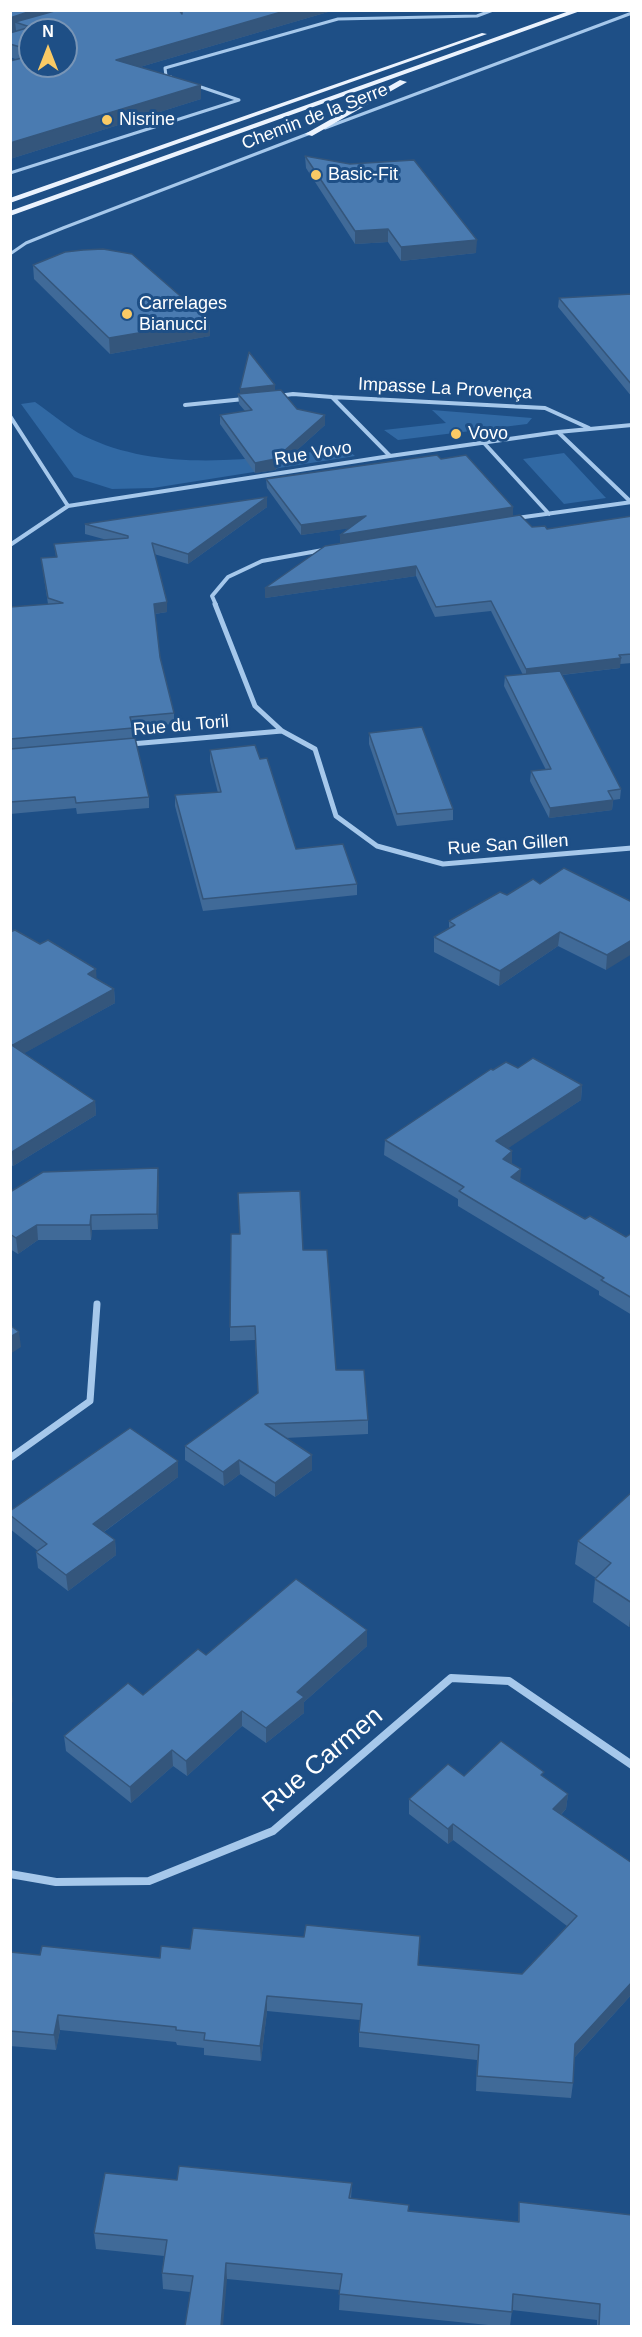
<!DOCTYPE html>
<html>
<head>
<meta charset="utf-8">
<style>
	body { margin:0 }
	#map { position:relative; width:642px; height:2337px; overflow:hidden; background:#1e4f86; font-family:Helvetica,sans-serif }
	canvas { display:block }
	.frame { position:absolute; inset:0; border:12px solid #fff; pointer-events:none }
	.north { position:absolute; left:18px; top:18px; width:60px; height:60px; box-sizing:border-box; background:#1e4f86; border:2px solid #7895b6; border-radius:50%; rotate:0deg; font-size:16px; font-weight:700; line-height:24px; text-align:center; color:#fff }
	.north::after { content:''; display:block; margin:auto; width:21px; height:27px; background:#faca65; clip-path:polygon(50% 0,100% 100%,50% 72%,0 100%) }
</style>
</head>
<body>
<div id="map">
<canvas width="642" height="2337"></canvas>
<div class="frame"></div>
<div class="north">N</div>
</div>
<script>
const ctx = document.querySelector('canvas').getContext('2d');
ctx.lineJoin = 'round';
function paint(path, color) { ctx.fillStyle = color; ctx.fill(path, 'evenodd'); }
function stroke(path, color, width, dash) { ctx.strokeStyle = color; ctx.lineWidth = width; ctx.lineCap = dash ? 'butt' : 'round'; ctx.setLineDash(dash || []); ctx.stroke(path); }
function write(font, color, halo, rows, align = 'center') {
  ctx.font = font + ' Helvetica,sans-serif'; ctx.lineWidth = 6; ctx.setLineDash([]); ctx.textBaseline = 'middle'; ctx.strokeStyle = halo; ctx.fillStyle = color; for (const [text, x, y, turn = 0] of rows) {
    ctx.save(); ctx.translate(x, y); ctx.rotate((+turn || 0) * Math.PI / 180); ctx.textAlign = isNaN(turn) ? turn : align; if (halo) ctx.strokeText(text, 0, 0); ctx.fillText(text, 0, 0); ctx.restore();
  }
}
paint(new Path2D(`
	M35,402c16,11 32,25 49,34 80,39 176,22 261,12l10,8 -202,32 -41,1 -38,-12 -53,-73z
	M432,410l100,8 -5,6 -129,16 -14,-10 62,-7z
	M564,453l42,45 -42,6 -41,-45z`), '#3169a4');
stroke(new Path2D(`
	M171,77l-5,-1 -1,-8 173,-49 139,-3 16,-6
	M325,128l307,-115
	M10,173l229,-73 -44,-15
	M10,254l16,-11 37,-15 250,-96`), '#a6c8eb', 3);
stroke(new Path2D(`
	M278,396l15,-2 39,3 58,59
	M332,397l213,11 44,20
	M185,405l59,-6
	M10,416l58,90
	M558,432l73,70
	M484,443l65,71
	M517,518l115,-16
	M10,545l58,-39 322,-50 168,-24 74,-7
	M216,605l-4,-9 16,-19 34,-16 61,-11`), '#a6c8eb', 4);
stroke(new Path2D(`
	M215,604l40,102 27,25 33,18 21,67 41,30 66,18 189,-16
	M131,744l151,-13`), '#a6c8eb', 5);
stroke(new Path2D(`
	M10,1458l80,-57 7,-97`), '#a6c8eb', 7);
stroke(new Path2D(`
	M10,1874l46,8 93,-1 124,-50 178,-153 58,3 123,84`), '#a6c8eb', 8);
paint(new Path2D(`
	M572,10h11l-573,206v-5z
	M482,33l5,1 -477,169v-5z
	M400,80l7,2 -95,54 -7,-2z`), '#ebf3fe');
paint(new Path2D(`
	M10,10h169l3,4v-4h243l-97,2 -188,55 61,18v14l-191,60v-98l8,-1 -8,-3v-24l6,-2v-1l-6,2zM30,30h36v36h-36z
	M305,156l171,97 -75,8 -13,-19 -33,2 -49,-76z
	M33,265l176,56 1,15 -100,18 -76,-75z
	M632,294v103l-74,-90 1,-9z
	M275,385v5l22,19 28,6v10l-50,45 -20,3 -35,-49v-9l25,-4 -6,-7 -1,-10z
	M441,459l72,48v9l19,11 15,2 85,-13v147l-12,1v4l-58,7 59,114 -1,10 -7,1 -1,10 -63,8 -19,-37 1,-10 15,-1 -42,-84 1,-10 18,-1 -32,-64 -56,6 -19,-41 -151,22 75,-55v-8l9,-7 -48,7 -34,-47 -1,-9z
	M267,497v10l-79,57 -34,-10 13,58 -12,2 5,43 14,56v11l-42,3 1,11 16,59v11l-72,6 -1,-6 -66,6v-207l38,-3 -7,-46 15,-1 -2,-13 53,-4 -22,-6v-10z
	M369,733l84,76v11l-56,6 -28,-82z
	M210,750l50,9 36,90 61,35v11l-154,16 -28,-105v-11l43,-2 -8,-32z
	M540,884l92,18 -26,68 -48,-24 -59,40 -65,-34v-15l15,-9v-7l58,-26z
	M10,932l104,57 1,14 -91,50 71,48 1,14 -83,51 -3,-2z
	M518,1068l64,17 -1,15 -74,48 5,16 8,18 65,37 41,18 6,-4v82l-33,-20v-4l-141,-85v-7l-74,-44 1,-15 108,-70z
	M159,1184l-1,45 -66,1 -1,10h-53l-20,14 -8,-5v-57z
	M303,1250l33,120 32,50v14l-83,4 27,17v15l-37,27 -35,-23 -16,12 -39,-26v-14l73,-53 -3,-53 -25,1v-14z
	M178,1461v16l-74,55 11,8 1,15 -48,36 -30,-23 -2,-16 2,-1 -28,-22v-18z
	M632,1492v132l-3,3 -36,-25 2,-23 1,-1 -21,-14 3,-23z
	M367,1630v16l-63,56v11l-38,30 -24,-17 -55,50 -14,-10 -42,37 -65,-52 -2,-15 79,-41 63,-40z
	M464,1776l79,1 25,17 -2,15 -5,6 71,48v131l-58,64 -1,25 -2,15 -95,-7 1,-31 -118,-13v-15l1,-12 -93,-9 -6,50 -57,-6v-7l-27,-3 -1,-3 -116,-12 -4,20 -46,-4v-94l30,3 120,3 30,-9 228,17 104,8 45,-48 -114,-86 -5,4 -39,-30v-15z
	M177,2180l175,3 -1,16 57,12 110,11 1,-20 113,124h-35v-6l-85,-10 -2,16h-12l-159,-16 1,-20 -113,-11 -37,13 -27,-3 -1,-16 2,-17 -68,-7 -2,-16z`), '#406a98');
paint(new Path2D(`
	M34,10h46l-65,12 1,8 -6,2v-14z
	M288,10h40v2l-212,62v-14z
	M201,85v14l-191,60v-16z
	M388,229v13l-33,2v-13z
	M477,240l-1,13 -75,8v-14z
	M209,321l1,15 -100,18 -1,-16z
	M275,385v7l-35,3v-6z
	M325,415v10l-50,45 -20,3v-10z
	M267,497v10l-79,57v-10z
	M513,507v10l-173,27v-9z
	M366,516v10l-65,9v-10z
	M416,566v10l-151,22v-10z
	M167,602v10l-13,2v-10z
	M621,658l-1,10 -94,11v-10z
	M613,800l-1,10 -63,8 1,-10z
	M560,932l-2,14 -59,40 1,-15z
	M632,940v14l-26,16 1,-15z
	M96,969l1,14 -9,-9z
	M114,989l1,14 -101,56 -1,-14z
	M582,1085l-1,15 -86,57 1,-16z
	M95,1101l1,14 -83,51 -1,-14z
	M512,1151v15l-9,-7z
	M158,1168l1,16 -1,45 -1,-15z
	M521,1169l-1,16 -9,-8z
	M91,1215l1,15 -1,10 -1,-15z
	M37,1225l1,15 -20,14 -2,-16z
	M19,1332l2,15 -11,7v-17z
	M312,1455v15l-37,27v-14z
	M239,1460l1,14 -16,12 -1,-14z
	M178,1461v16l-84,62 -1,-15z
	M115,1540l1,15 -48,36 -2,-16z
	M632,1604v20l-3,3z
	M367,1630v16l-63,56v11l-38,30v-15l31,-36z
	M11,1686l2,16 -3,2v-17z
	M242,1711v15l-55,50 -1,-15z
	M172,1750l1,16 -42,37 -1,-16z
	M568,1794l-2,15 -15,16 2,-16z
	M453,1824v16l-5,4v-15z
	M632,1982v12l-59,65 2,-15z
	M267,1996v15l-6,50 -1,-15z
	M58,2015l2,15 -4,20 -2,-15z
	M226,2263l1,16 -4,47h-2z`), '#34567c');
const building = new Path2D(`
	M10,10h24l-24,8z
	M58,10h121l3,4v-4h106l-172,50 85,25 -191,58v-82l20,-5v10h36v-36h-36v20l-20,-6v-11l20,-6 -15,-5z
	M305,156l45,8 64,-4 63,80 -76,7 -13,-18 -33,2z
	M103,249l29,5 77,67 -100,17 -76,-73 32,-13 18,-2z
	M632,294v91l-73,-87z
	M249,352l26,33 -35,4z
	M281,390l16,19 28,6 -50,44 -20,4 -35,-48 32,-5 -14,-16z
	M437,455l4,4 25,-4 47,52 -173,28 26,-19 -65,9 -35,-46z
	M267,497l-79,57 -36,-11 15,59 -13,2 6,53 14,56 -44,4 3,11 -123,11v-132l53,-4 -15,-5 -7,-40 16,-1 -3,-13 74,-6v-2l-43,-12z
	M520,515l12,12 13,-1 2,3 85,-13v138l-13,1 2,3 -95,11 -35,-68 -55,6 -20,-41 -151,22 60,-42z
	M560,671l61,118 -13,2 5,9 -63,8 -19,-37 20,-2 -46,-93z
	M422,727l31,82 -56,5 -28,-81z
	M135,738l14,59 -73,6 -1,-6 -65,5v-53z
	M255,745l5,14 7,-1 29,91 47,-5 14,40 -154,15 -28,-104 46,-3 -11,-42z
	M564,868l68,34v38l-25,15 -47,-23 -60,39 -66,-34 21,-12 -6,-4 51,-29 7,3 26,-16 7,5z
	M15,930l25,14 8,-4 48,29 -8,5 26,15 -101,56 -3,-1v-112z
	M10,1044l85,57 -83,51 -2,-1z
	M533,1058l49,27 -86,56 16,10 -9,8 18,10 -10,8 74,42 5,-3 36,21 6,-4v65l-31,-18 3,-2 -145,-87 5,-4 -79,-47 106,-71 2,1 13,-8 12,6z
	M158,1168l-1,46 -66,1 -1,10h-53l-21,13 -6,-4v-42l33,-20z
	M300,1191l3,59h24l9,120h28l4,50 -103,4 47,31 -37,28 -36,-23 -16,12 -38,-26 73,-53 -3,-67 -25,1 1,-93h9l-2,-41z
	M10,1325l9,7 -9,5z
	M130,1428l48,33 -85,63 22,16 -49,35 -30,-23 11,-8 -37,-29v-4z
	M632,1492v111l-37,-24 16,-16 -33,-22z
	M296,1579l71,51 -70,62 7,5 -38,31 -24,-17 -56,50 -14,-11 -42,37 -66,-51 64,-53 15,12 55,-46 8,6z
	M501,1741l43,31 -3,3 27,19 -15,15 79,54v119l-57,62 -2,39 -96,-7 2,-31 -120,-13 3,-28 -95,-8 -7,50 -56,-6 1,-7 -29,-3v-3l-118,-12 -4,20 -44,-4v-79l30,3 2,-9 118,12 1,-12 29,3 3,-21 111,9 2,-12 114,11 -2,29 104,9 55,-58 -124,-92 -5,5 -39,-30 39,-35 16,12z
	M179,2166l173,17 -3,15 60,7 -1,6 111,11v-20l113,13v111h-33l1,-22 -87,-10 -1,18 -173,-18 3,-20 -116,-11 -5,63h-36l8,-50 -31,-3 5,-33 -73,-7 11,-60 72,7z`);
paint(building, '#4a7bb1');
stroke(building, '#34567c', 1.5);
for (const [x, y, r, color] of [
	[107,120,6,"#faca65"],
	[316,175,6,"#faca65"],
	[127,314,6,"#faca65"],
	[456,434,6,"#faca65"]
]) { const dot = new Path2D(); dot.arc(x, y, r, 0, 2 * Math.PI); ctx.fillStyle = color; ctx.fill(dot); stroke(dot, '#1e4f86', 2); }
write('18px', '#fff', '#1e4f86', [
	["Chemin de la Serre",315,117,-21],
	["Impasse La Provença",445,389,3],
	["Rue Vovo",313,454,-9],
	["Rue du Toril",181,726,-5],
	["Rue San Gillen",508,845,-4]
]);
write('18px', '#fff', '#1e4f86', [
	["Nisrine",119,120],
	["Basic-Fit",328,175],
	["Carrelages",139,304],
	["Bianucci",139,325],
	["Vovo",468,434]
], 'left');
write('26px', '#fff', '#1e4f86', [
	["Rue Carmen",323,1760,-40]
]);
</script>
</body>
</html>
